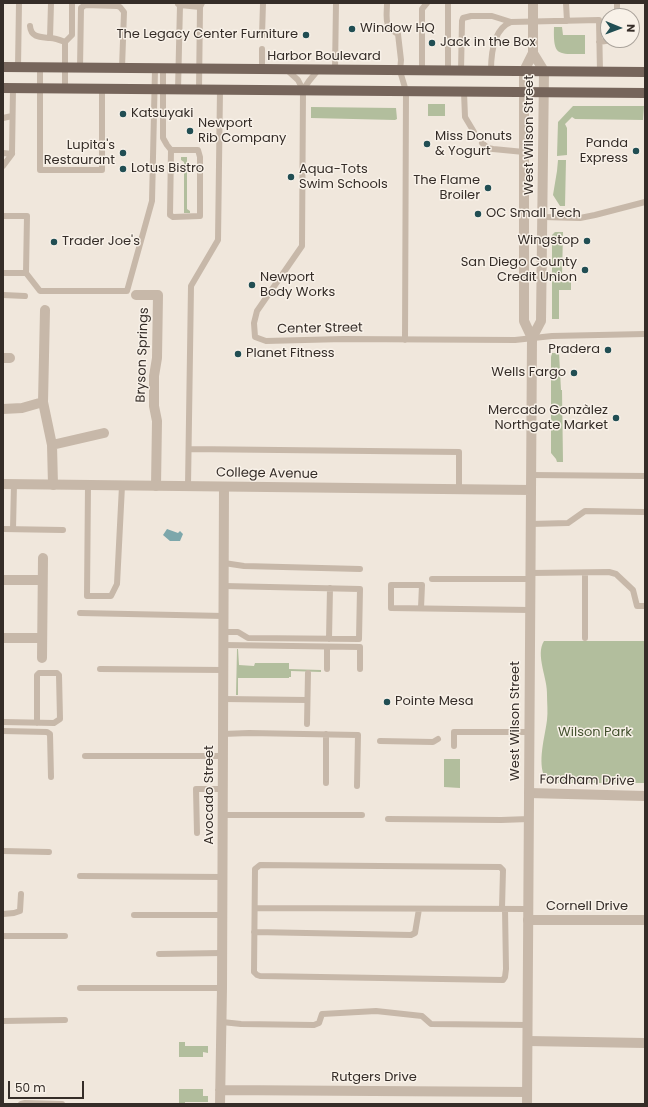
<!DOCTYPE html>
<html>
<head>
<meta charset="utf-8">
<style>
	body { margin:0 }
	#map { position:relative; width:648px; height:1107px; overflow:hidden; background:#f0e7dc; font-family:Poppins,sans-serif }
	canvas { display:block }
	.frame { position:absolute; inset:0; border:4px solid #352d28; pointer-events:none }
	.north { position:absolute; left:600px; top:8px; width:40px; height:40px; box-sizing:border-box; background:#f8f1e8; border:1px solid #aaa39b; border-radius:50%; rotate:91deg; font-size:11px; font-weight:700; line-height:16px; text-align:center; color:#352d28 }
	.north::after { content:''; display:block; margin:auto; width:14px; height:18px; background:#214e53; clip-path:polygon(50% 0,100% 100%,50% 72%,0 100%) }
	.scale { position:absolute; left:8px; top:1081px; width:76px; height:18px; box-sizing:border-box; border:2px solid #352d28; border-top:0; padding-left:5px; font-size:12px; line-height:14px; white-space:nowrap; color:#352d28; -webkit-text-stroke:3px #f8f1e8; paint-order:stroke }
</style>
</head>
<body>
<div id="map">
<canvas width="648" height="1107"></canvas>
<div class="frame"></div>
<div class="north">N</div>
<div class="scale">50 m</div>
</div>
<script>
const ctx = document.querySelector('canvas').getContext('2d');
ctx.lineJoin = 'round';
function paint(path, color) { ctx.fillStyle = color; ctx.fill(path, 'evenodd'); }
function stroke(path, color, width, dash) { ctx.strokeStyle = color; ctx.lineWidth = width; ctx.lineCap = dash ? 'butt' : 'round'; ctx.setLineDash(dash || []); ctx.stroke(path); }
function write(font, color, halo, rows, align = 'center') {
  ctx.font = font + ' Poppins,sans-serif'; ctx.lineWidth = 3; ctx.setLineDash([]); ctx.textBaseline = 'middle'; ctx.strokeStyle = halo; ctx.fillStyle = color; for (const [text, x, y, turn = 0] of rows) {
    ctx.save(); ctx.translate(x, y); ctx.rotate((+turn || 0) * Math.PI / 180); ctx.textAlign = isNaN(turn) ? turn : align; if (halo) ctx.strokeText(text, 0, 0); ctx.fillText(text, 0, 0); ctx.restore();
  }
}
paint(new Path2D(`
	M554,27h8l1,8h22v19c-27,0 -32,3 -31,-27z
	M428,104h17v12h-17z
	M573,106h71l-1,14 -68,-1 -3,-2 -7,7 2,4v27l-10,1 1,-34z
	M311,107l85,1 1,11 -2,1 -84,-2z
	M181,157h6v52l3,2v2h-6v-51l-3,-2z
	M558,160h8l-1,46h-5l-7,-11 4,-24z
	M555,232h8l-1,45 -10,1v-43z
	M552,281h19v9h-12v29h-7z
	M552,353h7l2,37h1l1,72h-6l-1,-3 -5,-6v-96z
	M544,641h101v142h-93l-1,-3 -6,-2c-8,-16 0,-41 2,-58 1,-8 0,-17 0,-25 1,-16 -12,-40 -3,-54z
	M237,649h1l1,16 15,1 1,-3h34v6l32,1v2l-30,-1v6h-2v1h-51v17h-2z
	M444,759h16v29l-16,-1z
	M179,1042h6v4h23v7l-5,-1v5h-24z
	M179,1089h24v7h5v6h-23v2h-6z`), '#b2be9d');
paint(new Path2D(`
	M167,529l11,4 2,-2 3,3 -3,7h-10l-7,-6z`), '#7da7ab');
stroke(new Path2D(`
	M387,3c0,15 -4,23 11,31l3,26 -1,11 6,20 -1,249
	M448,3v68
	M566,3l1,18
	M617,3v13
	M178,4l2,1 20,2
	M30,26c1,12 11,11 20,12 5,0 10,2 15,4
	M262,36l1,-33
	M50,38l1,-35
	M599,42l13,-2
	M18,67l1,-64
	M40,68v102h62v-81
	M80,68l1,-60 4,-3 32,1 3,1 4,5 -2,56
	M163,69v69l4,7 4,5h27l2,7v59l-27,1 -3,-2 1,-65
	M262,69v-20
	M287,70l11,10 5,10 -1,156 -45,65 -3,12 1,14 11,4 77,-2 172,1 37,-4 93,-2
	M335,70l1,-67
	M422,71v-62l5,-6
	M461,71l1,-50 1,-3 8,-2h21l19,6 88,-2 1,52
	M491,71c0,-17 2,-42 20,-49
	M65,89v-47l7,-7v-32
	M178,90l2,-85
	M199,90l1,-83 2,-4
	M303,90l6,-9 9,-11
	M464,92l1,25 9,15
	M3,118l9,-2
	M482,143l6,5 5,1 31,3
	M3,153l9,1 1,-66
	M3,166l9,-12
	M3,216h24l-1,57h-23
	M543,217l37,1 15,-3 50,-13
	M26,273l14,18h87l25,-90 3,-132
	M3,295l22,1
	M189,449l270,3v38
	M531,475l114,1
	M88,486l-1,110h24l6,-12 5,-98
	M188,486l3,-200 27,-46 2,-150
	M531,524l37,-1 17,-12 60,1
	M3,529l60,1
	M13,529l1,-45
	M224,563l20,3 116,3
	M531,573l78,-1 7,2 17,16 4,16h8
	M585,573v65
	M432,579h98
	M421,608l1,-23h-31v23l139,2
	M80,613l144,3
	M224,632h14l10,6 111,1 1,-50 -136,-3
	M329,639l1,-51
	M224,645l136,2v22
	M100,669l124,1
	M327,669v-22
	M224,699l83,1
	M3,722l51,1 6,-4 -1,-44 -2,-2h-18l-2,2v48
	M307,724l1,-51
	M3,731l44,1 3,2 1,43
	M223,734l26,-1 109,2 -1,51
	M326,734v49
	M380,741l53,1 5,-3
	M454,746v-14h76
	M85,756h138
	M223,815h139
	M388,819l113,1 28,-1
	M197,833l-1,-44h27
	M3,851l46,1
	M80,876l143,1
	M255,908l273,1
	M502,908l1,-38 -3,-3 -240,-2 -5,4 -1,103 3,3 3,1 243,4 2,-3 1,-8 -1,-60
	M3,914l11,-1 6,-2 1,-17
	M134,915h88
	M254,932l157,3 4,-2 4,-24
	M3,936h62
	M159,954l63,-1
	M80,988h142
	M3,1021l62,-1
	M222,1022l19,2 73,1 5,-2 3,-9 54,-3 46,5 9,8 97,1
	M21,1104l4,-1 37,1`), '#c7b8a9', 6);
stroke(new Path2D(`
	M136,295h22l-1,63 -3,18v30l3,15 -1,65
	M45,310l-2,92 9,43 1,40
	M3,358h7
	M3,409l19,-1 21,-6
	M52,445l52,-12
	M3,580h39
	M3,638h39
	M42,658l1,-100
	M529,793l116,3
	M528,920h117
	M528,1041l117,2
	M220,1090l307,2
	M220,1104l2,-116 2,-501`), '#c7b8a9', 10);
stroke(new Path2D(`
	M532,338l9,-17 3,-250 -11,-18
	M3,484l528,6
	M527,1104l5,-766 -8,-17v-250l9,-18v-50`), '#c7b8a9', 10);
stroke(new Path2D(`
	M3,67l642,5
	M3,88l642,5`), '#76655b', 10);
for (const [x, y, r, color] of [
	[352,29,4,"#214e53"],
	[306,35,4,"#214e53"],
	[432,43,4,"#214e53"],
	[123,114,4,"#214e53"],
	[190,131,4,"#214e53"],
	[427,144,4,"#214e53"],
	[636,151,4,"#214e53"],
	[123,153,4,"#214e53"],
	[123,169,4,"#214e53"],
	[291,177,4,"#214e53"],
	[488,188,4,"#214e53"],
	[478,214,4,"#214e53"],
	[587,241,4,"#214e53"],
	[54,242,4,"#214e53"],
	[585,270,4,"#214e53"],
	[252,285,4,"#214e53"],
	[608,350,4,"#214e53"],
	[238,354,4,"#214e53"],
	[574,373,4,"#214e53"],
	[616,418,4,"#214e53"],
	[387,702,4,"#214e53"]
]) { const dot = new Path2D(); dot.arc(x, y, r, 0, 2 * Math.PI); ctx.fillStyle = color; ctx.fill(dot); stroke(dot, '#f8f1e8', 1.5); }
write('13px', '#352d28', '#f8f1e8', [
	["Window HQ",360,29],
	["The Legacy Center Furniture",298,35,"right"],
	["Jack in the Box",440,43],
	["Katsuyaki",131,114],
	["Newport",198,124],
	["Rib Company",198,139],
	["Miss Donuts",435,137],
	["& Yogurt",435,152],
	["Panda",628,144,"right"],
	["Express",628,159,"right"],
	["Lupita's",115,146,"right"],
	["Restaurant",115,161,"right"],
	["Lotus Bistro",131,169],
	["Aqua-Tots",299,170],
	["Swim Schools",299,185],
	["The Flame",480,181,"right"],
	["Broiler",480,196,"right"],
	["OC Small Tech",486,214],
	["Wingstop",579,241,"right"],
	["Trader Joe's",62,242],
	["San Diego County",577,263,"right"],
	["Credit Union",577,278,"right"],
	["Newport",260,278],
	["Body Works",260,293],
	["Pradera",600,350,"right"],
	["Planet Fitness",246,354],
	["Wells Fargo",566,373,"right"],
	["Mercado Gonzàlez",608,411,"right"],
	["Northgate Market",608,426,"right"],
	["Pointe Mesa",395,702]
], 'left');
write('13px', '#352d28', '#f8f1e8', [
	["Harbor Boulevard",324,57],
	["West Wilson Street",530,135,-90],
	["Center Street",320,329,-1],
	["Bryson Springs",143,355,-88],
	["College Avenue",267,474,1],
	["West Wilson Street",516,721,-90],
	["Fordham Drive",587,781,1],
	["Avocado Street",210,795,-90],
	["Cornell Drive",587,907],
	["Rutgers Drive",374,1078]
]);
write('13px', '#43512e', '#f8f1e8', [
	["Wilson Park",595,733]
]);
</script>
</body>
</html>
